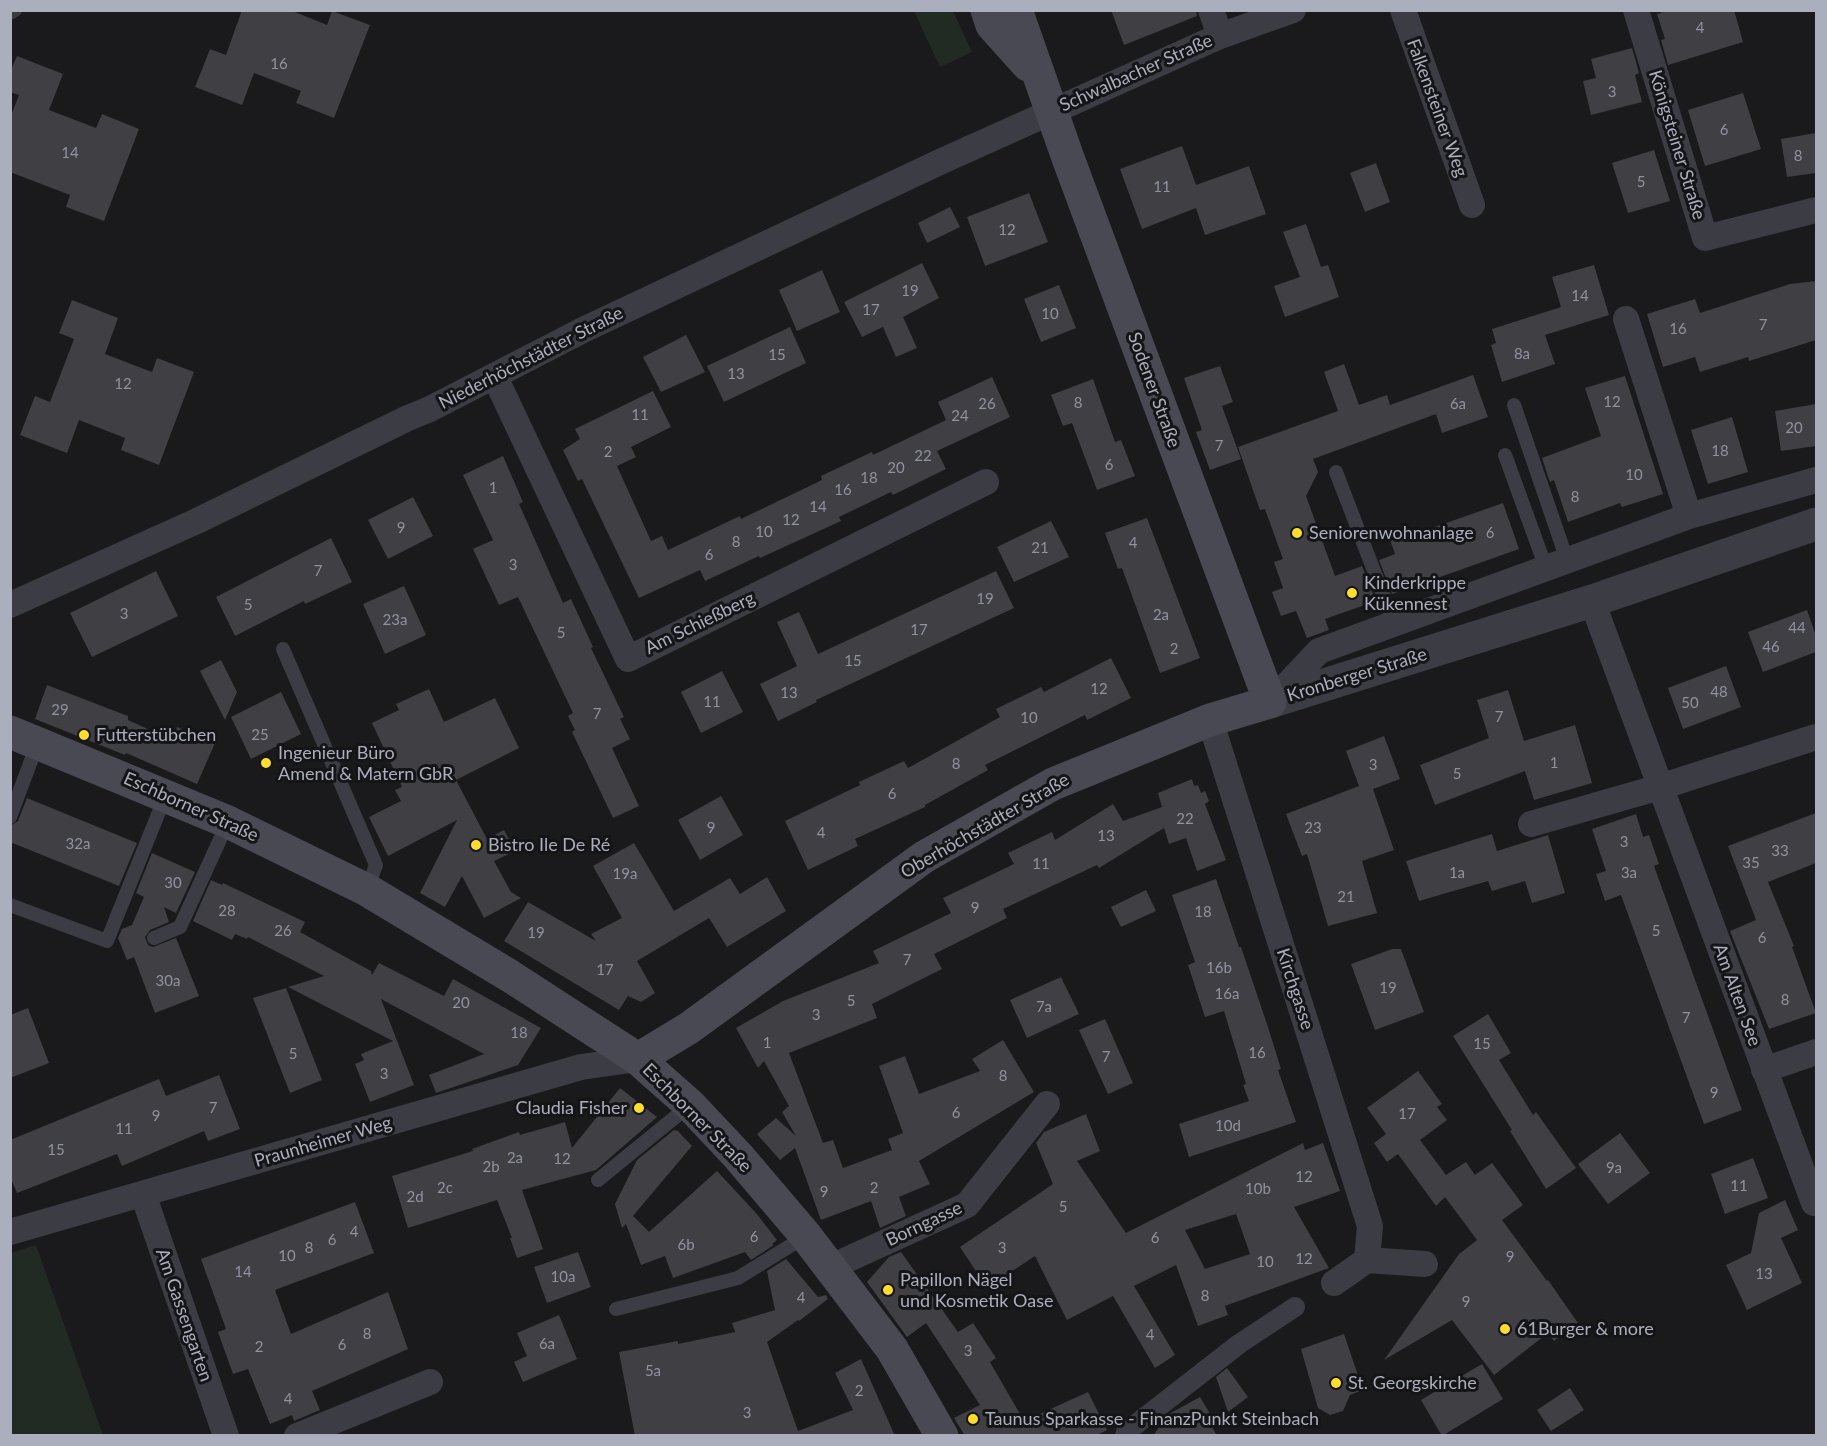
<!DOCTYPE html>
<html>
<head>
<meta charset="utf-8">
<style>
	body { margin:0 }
	#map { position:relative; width:1827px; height:1446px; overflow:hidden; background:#1a1a1c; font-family:Lato,sans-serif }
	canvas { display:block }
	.frame { position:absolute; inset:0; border:12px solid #abaebd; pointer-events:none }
</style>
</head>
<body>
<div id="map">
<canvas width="1827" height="1446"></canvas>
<div class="frame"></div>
</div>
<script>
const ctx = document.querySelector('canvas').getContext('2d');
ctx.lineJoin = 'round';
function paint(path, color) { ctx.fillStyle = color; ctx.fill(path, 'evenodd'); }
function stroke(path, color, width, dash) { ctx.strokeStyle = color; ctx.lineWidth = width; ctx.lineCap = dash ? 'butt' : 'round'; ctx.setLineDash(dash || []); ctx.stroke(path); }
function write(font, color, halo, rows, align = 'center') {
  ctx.font = font + ' Lato,sans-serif'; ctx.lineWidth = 6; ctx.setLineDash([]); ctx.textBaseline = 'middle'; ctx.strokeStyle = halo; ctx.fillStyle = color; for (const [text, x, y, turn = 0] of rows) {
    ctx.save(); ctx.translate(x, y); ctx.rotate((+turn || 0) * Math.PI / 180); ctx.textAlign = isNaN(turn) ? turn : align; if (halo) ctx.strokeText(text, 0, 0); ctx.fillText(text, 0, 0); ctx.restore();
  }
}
paint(new Path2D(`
	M914,11h39l19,41 -32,15z
	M36,1245l67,190h-92v-182z`), '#212b24');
paint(new Path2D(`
	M242,10h48l37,15 5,-14 38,14 -36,93 -38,-15 5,-12 -47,-18 -12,32 -47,-18 15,-38 16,6z
	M1111,10h85l1,6 -73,29z
	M1670,10h64l9,32 -75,23 -7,-25 4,-1 -8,-25z
	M1632,48l7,25 -4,2 7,27 -51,13 -8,-34 13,-3 -5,-19z
	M17,56l46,18 -14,36 47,18 6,-14 37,15 -35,92 -38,-14 4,-12 -60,-23v-54l9,-23 -9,-3v-20z
	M1743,93l18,56 -56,17 -17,-56z
	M1816,133v40l-29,4 -6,-38z
	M1182,146l14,39 53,-19 17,48 -61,21 -9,-27 -54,21 -22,-60z
	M1654,150l16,51 -42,12 -16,-50z
	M1376,163l14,39 -25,10 -15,-39z
	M1029,193l19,49 -63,24 -18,-49z
	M950,207l10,20 -33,16 -9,-20z
	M1306,224l15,43 7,-2 11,32 -54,20 -11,-31 26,-9 -17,-45z
	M922,263l17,35 -36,19 14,31 -21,9 -13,-30 -21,10 -18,-35z
	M1594,265l15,50 -64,20 10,29 -53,18 -11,-37 5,-2 -4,-14 69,-22 -9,-30z
	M822,270l18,42 -43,19 -18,-41z
	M1816,281v59l-67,21 -1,-4 -48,15 -5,-15 -32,10 -16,-53 48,-15 5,14 90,-29z
	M1059,285l17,43 -35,14 -17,-43z
	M72,300l46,18 -13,36 47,18 5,-14 37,14 -35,93 -38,-15 4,-12 -46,-18 -12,33 -47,-18 15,-39 15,6 24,-63 -15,-6z
	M790,327l16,36 -82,39 -17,-36z
	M686,335l19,37 -44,20 -18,-35z
	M1344,364l15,41 28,-10 3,10 83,-30 15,42 -46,16 -6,-19 -123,45 5,13 -12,24 29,80 27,-10 14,35 -51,18 4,11 -22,8 -11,-27 -15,5 -9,-24 11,-4 -9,-26 9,-3 -18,-50 -5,1 -22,-63 100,-36 -14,-39z
	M1220,366l13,36 -11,4 19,53 -31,11 -14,-38 6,-2 -18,-52z
	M1625,376l38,118 -41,13 -2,-4 -52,19 -14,-42 -4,2 -8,-24 59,-22 -16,-48z
	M992,377l18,40 -73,34 9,18 -53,26 -2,-3 -25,12 -27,13 2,4 -81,37 -1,-2 -54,25 -5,-11 -61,28 -57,-119 -4,2 -15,-31 17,-11 -5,-10 78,-38 18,36 -40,20 5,10 -19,9 34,75 11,-5 6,14 72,-34 1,3 81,-39 -1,-4 51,-24 1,3 73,-35 -8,-18z
	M1093,379l22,63 6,-2 14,36 -38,14 -25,-67 -9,3 -12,-31z
	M1816,404v42l-35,5 -6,-40z
	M1732,417l16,55 -40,12 -17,-54z
	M503,456l20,46 -4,2 44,99 8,-4 22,48 -2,1 33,69 -4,2 10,20 -18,9 27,58 -26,12 -41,-86 3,-2 -7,-14 5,-3 -55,-116 -19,8 -26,-56 20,-9 -30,-65z
	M413,497l20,39 -45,23 -20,-39z
	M1503,503l16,46 -127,45 -13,-34 16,-6 -5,-14 24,-8 1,2z
	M1147,518l53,140 -40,15 -38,-105 -4,1 -13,-36z
	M1051,521l18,36 -55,25 -17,-35z
	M331,538l21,44 -47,22 -1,-3 -69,35 -19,-39z
	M156,571l22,45 -86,41 -22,-44z
	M996,571l18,37 -198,92 1,2 -39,19 -18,-37 37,-18 -20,-44 22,-10 19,42z
	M404,586l22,49 -41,19 -22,-50z
	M1807,610l9,26v16l-53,20 -15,-40z
	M1111,658l20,40 -44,22 -2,-5 -100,50 3,5 -63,35v2l-70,32 3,7 -50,24 -23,-49 75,-36 -1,-3 45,-21 4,7 92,-51 -4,-8 45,-22 3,5z
	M221,660l16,32 -12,28 -25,-49z
	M1726,666l15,41 -58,22 -15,-41z
	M722,671l21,41 -42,21 -20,-41z
	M47,685l81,31v4l44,20 5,-13 38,16 -18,41 -71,-31 -1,2 -90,-36z
	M429,689l15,33 51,-24 24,50 -63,32 31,59 17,-9 11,21 -21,10 17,31 10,6 -37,20 -22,-42 -17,31 -25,-14 37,-73 -69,36 -19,-39 32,-16 -6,-11 7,-3 -30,-64 27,-13 -3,-6z
	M1508,690l16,51 51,-16 17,58 -58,17 -9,-29 -90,34 -15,-40 69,-27 -12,-38z
	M281,692l20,42 -50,25 -20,-42z
	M1384,736l16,43 -27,10 21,61 -32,11 15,52 -49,13 -21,-72 -5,2 -16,-42 73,-28 -13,-35z
	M1192,779l2,7 4,-1 3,8 4,-2 4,10 -4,3 21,56 -29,11 -11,-33 -17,6 -5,-16 -65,40 -2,-3 -94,44 4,9 -73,36 8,15 -70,35 5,14 -88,35 34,90 10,-3 10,28 49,-18 -4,-11 15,-6 -24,-67 26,-10 14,38 61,-23 -8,-12 31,-19 31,52 -115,69 11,23 -31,13 7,19 -26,12 -9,-27 -50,19 -26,-72 -15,12 -23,-26 19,-16 20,18 -14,-24 7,-6 -25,-45 -6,7 -22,-40 47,-27 96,-38 -6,-12 78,-38 -8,-15 71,-34 -6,-11 44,-21 3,8 58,-36 10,17 39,-14 -4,-14z
	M721,796l22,39 -43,25 -22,-40z
	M27,798l110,45 -18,43 -109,-44v-16l8,-5z
	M1816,813v50l-48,19 26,64 -2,1 24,66 -47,16 -39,-98 26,-11 -28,-74z
	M1636,814l7,23 6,-2 10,29 -5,2 88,244 -38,14 -83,-229 -16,6 -9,-27 10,-3 -14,-42z
	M1492,834l5,17 51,-16 17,58 -33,10 -7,-22 -33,10 -4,-10 -69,20 -13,-40z
	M634,843l40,68 56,-33 10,16 27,-17 19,34 -59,36 -18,-29 -72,43 18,32 -14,9 -13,-6 -9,14 -115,-69 24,-39 68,39 -5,-7 31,-16 -29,-52z
	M152,853l43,19 -19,41 -12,-6 5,15 -19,8 -5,7 3,8 5,2 23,-9 23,58 -44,17 -21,-56 -7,3 -9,-22 4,-9 10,-4 12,-28 -8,-4z
	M1216,879l23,68h2l27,80 13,42 -3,1 18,52 -107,35 -10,-33 70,-23 -6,-16 3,-1 -22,-73 -19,6 -17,-52 7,-3 -23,-67z
	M211,880l11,5 1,-2 82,39 -5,10 71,39 1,4 7,-12 65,33 9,-17 88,49 -23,37 -82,28 -7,-18 55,-21 -103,-55 33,86 -44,17 -15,-38 9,-4 -3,-6 32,-13 -105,-54 36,-11 -76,-39 -1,2 -12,-5 -3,6 -39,-19z
	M1146,890l10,21 -35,16 -10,-20z
	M1392,949h9l23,63 -49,18 -24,-66z
	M1061,977l18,37 -52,24 -17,-38z
	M286,988l36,92 -32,13 -37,-95z
	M28,1008l21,55 -39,15v-63z
	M1488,1014l23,39 -12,7 34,55 3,-3 40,56 -30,21 -36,-58 2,-1 -59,-94z
	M1105,1019l28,64 -25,11 -29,-64z
	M1418,1071l24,33 -5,3 10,13 -27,20 26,35 20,-13 9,13 17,-12 31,42 -21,15 45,61 1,-1 30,43 -24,18 -6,-8 -54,42 -42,-55 -68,40 75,-106 18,-14 -32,-43 -9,9 -38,-52 -11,8 -13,-19 12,-9 -19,-26z
	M219,1075l21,54 -32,12 -4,-10 -82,35 -5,-12 -100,39 -7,-16v-37l149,-61 7,17z
	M620,1088l37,29 -61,53 -74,20 21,59 -26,9 -7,-20h2l-15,-38 -89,28 -16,-52 81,-25 -1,-2 47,-17 1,3 45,-13 7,26z
	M1086,1114l14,37 -23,10 49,72 177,-90 2,7 18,-7 17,48 -46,16 35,61 -104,38 3,9 -30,11 -22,-61 -42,21 41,69 -20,13 -42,-72 -46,24 -32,-64 -48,32 -27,-41 93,-63 -17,-41 8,-11zM1236,1214l14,40 -45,15 -20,-39z
	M674,1130l4,1 14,15 -59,70 16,16 68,-61 39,42 21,27 -5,4 2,1 -23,15 -6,-8 -72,26 -8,-22 -24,9 -15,-41 -4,4 -7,-24 22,-44z
	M1620,1133l30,40 -42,31 -30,-40z
	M1753,1158l15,40 -43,16 -14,-40z
	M1785,1200l13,30 -17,8 21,45 -55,27 -21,-45 25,-12 8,-40z
	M355,1202l19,51 -99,37 16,44 97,-42 20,57 -96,42 8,19 -26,11 -2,-6 -22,9 -22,-55 -15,5 -15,-42 8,-3 -25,-70z
	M578,1252l13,35 -44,16 -13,-36z
	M901,1252l57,80 15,-9 23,35 -6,4 34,59 64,-29 19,38 -12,6h-130l-11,-18 26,-13 -54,-82 -19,14 -40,-55 22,-25z
	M786,1259l32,38 8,-2 2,4 -29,22 -1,-1 -31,22 31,89 55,-21 -18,-37 26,-14 34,77h-260l-16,-84 59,-11v3l57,-12 -3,-9 43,-13 -8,-39z
	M559,1315l18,44 -54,23 -9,-20 13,-6 -10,-23z
	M1344,1334l19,56 -13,5 -7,16 -13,4 -12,-7 -17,-59z
	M1482,1364l21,35 -61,37 -21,-36z
	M1227,1368l21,29 -20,15 -12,-35z
	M1570,1388l14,22 -33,21 -14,-21z
	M1200,1397l15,25 -4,3 6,11h-64l14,-21z`), '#3f3f44');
stroke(new Path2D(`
	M10,13l5,-3
	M1514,405l53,155
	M1505,455l41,113
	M1336,472l58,151
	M283,649l93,216 -9,25
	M10,817l28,-75
	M10,905l97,36 58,-144
	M154,938l26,-11 48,-105
	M598,1180l92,-75
	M616,1309l122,-31 68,-42`), '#3c3c44', 14);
stroke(new Path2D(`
	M1125,1436l1,-4 113,-88 56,-37`), '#3c3c44', 20);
stroke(new Path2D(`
	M1211,10l9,26
	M1403,10l69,195
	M1636,10l69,228 111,-28
	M1626,319l63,197
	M495,377l133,282 358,-177
	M1592,601l222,602
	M10,605l187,-84 211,-103 22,-9 153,-79 359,-169 278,-125 73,-26
	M1271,702l48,-51 370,-135 127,-36
	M1210,720l160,506 -3,34 -33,23
	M1531,824l129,-37 156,-50
	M1764,1070l52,-18
	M143,1194l83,242
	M10,1232l571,-165 57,-8
	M1367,1260l58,4
	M831,1267l136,-62 80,-101
	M297,1436l133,-54`), '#3c3c44', 26);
stroke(new Path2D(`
	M1270,702l322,-101 224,-77`), '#3c3c44', 33);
stroke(new Path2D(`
	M987,10l5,15 36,40
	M10,732l218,90 139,68 143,86 128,83 52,46 48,51 68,80 86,113 50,87
	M638,1059l51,-31 235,-171 129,-73 157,-64 60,-18 -202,-544 -52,-148`), '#484952', 33);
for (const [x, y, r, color] of [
	[1297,533,6,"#ffdd2f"],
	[1352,593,6,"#ffdd2f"],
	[84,735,6,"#ffdd2f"],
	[266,763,6,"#ffdd2f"],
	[476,845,6,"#ffdd2f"],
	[639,1108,6,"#ffdd2f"],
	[888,1290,6,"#ffdd2f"],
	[1505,1329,6,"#ffdd2f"],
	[1336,1383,6,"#ffdd2f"],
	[973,1419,6,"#ffdd2f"]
]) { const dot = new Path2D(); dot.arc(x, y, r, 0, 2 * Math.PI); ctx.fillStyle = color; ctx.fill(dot); stroke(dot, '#151517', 2); }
write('15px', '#90929f', null, [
	["4",1700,28],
	["16",279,64],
	["3",1612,92],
	["6",1724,130],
	["14",70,153],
	["8",1798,156],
	["5",1641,182],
	["11",1162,187],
	["12",1007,230],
	["19",910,291],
	["14",1580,296],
	["17",871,310],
	["10",1050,314],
	["7",1763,325],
	["16",1678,329],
	["8a",1522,354],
	["15",777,355],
	["13",736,374],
	["12",123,384],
	["12",1612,402],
	["8",1078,403],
	["26",987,404],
	["6a",1458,404],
	["11",640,415],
	["24",960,416],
	["20",1794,428],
	["7",1219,446],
	["18",1720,451],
	["2",608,452],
	["22",923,456],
	["6",1109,465],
	["20",896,468],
	["10",1634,475],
	["18",869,478],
	["1",493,488],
	["16",843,490],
	["8",1575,497],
	["14",818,507],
	["12",791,520],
	["9",401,528],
	["10",764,532],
	["6",1490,533],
	["8",736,542],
	["4",1133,543],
	["21",1040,548],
	["6",709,555],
	["3",513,565],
	["7",318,571],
	["19",985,599],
	["5",248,605],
	["3",124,614],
	["2a",1161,615],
	["23a",395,620],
	["44",1797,628],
	["17",919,630],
	["5",561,633],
	["46",1771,647],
	["2",1174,649],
	["15",853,661],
	["12",1099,689],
	["48",1719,692],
	["13",789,693],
	["11",712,702],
	["50",1690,703],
	["29",60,710],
	["7",597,714],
	["7",1499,717],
	["10",1029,718],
	["25",260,735],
	["1",1554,763],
	["8",956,764],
	["3",1373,765],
	["5",1457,774],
	["6",892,794],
	["22",1185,819],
	["9",711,828],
	["23",1313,828],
	["4",821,833],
	["13",1106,836],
	["3",1624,842],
	["32a",78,844],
	["33",1780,851],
	["35",1751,863],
	["11",1041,864],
	["1a",1457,873],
	["3a",1629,873],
	["19a",625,874],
	["30",173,883],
	["21",1346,897],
	["9",975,908],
	["28",227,911],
	["18",1203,912],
	["26",283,931],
	["5",1656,931],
	["19",536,933],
	["6",1762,938],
	["7",907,960],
	["16b",1219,968],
	["17",605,970],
	["30a",168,981],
	["19",1388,988],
	["16a",1227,994],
	["8",1785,1000],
	["5",851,1001],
	["20",461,1003],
	["7a",1044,1007],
	["3",816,1015],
	["7",1686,1018],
	["18",519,1033],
	["1",767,1043],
	["15",1482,1044],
	["16",1257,1053],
	["5",293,1054],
	["7",1106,1057],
	["3",384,1074],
	["8",1003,1076],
	["9",1714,1093],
	["7",213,1108],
	["6",956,1113],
	["17",1407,1114],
	["9",156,1116],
	["10d",1228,1126],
	["11",124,1129],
	["15",56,1150],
	["2a",515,1158],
	["12",562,1159],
	["2b",491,1167],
	["9a",1614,1168],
	["12",1304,1177],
	["11",1739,1186],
	["2c",445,1188],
	["2",874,1188],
	["10b",1258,1189],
	["9",824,1192],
	["2d",415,1197],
	["5",1063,1207],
	["4",354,1232],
	["6",754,1237],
	["6",1155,1238],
	["6",332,1240],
	["6b",686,1245],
	["8",309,1248],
	["3",1002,1248],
	["10",287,1256],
	["9",1510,1257],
	["12",1304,1259],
	["10",1265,1262],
	["14",243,1272],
	["13",1764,1274],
	["10a",563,1277],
	["8",1205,1296],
	["4",801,1298],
	["9",1466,1302],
	["8",367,1334],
	["4",1150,1335],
	["6a",547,1344],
	["6",342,1345],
	["2",259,1347],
	["3",968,1351],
	["5a",653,1371],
	["2",859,1391],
	["4",288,1399],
	["3",747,1413]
]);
write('18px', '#abaebd', '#151517', [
	["Schwalbacher Straße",1136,73,-24],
	["Falkensteiner Weg",1437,108,70],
	["Königsteiner Straße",1677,145,73],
	["Niederhöchstädter Straße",531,358,-27],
	["Sodener Straße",1154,390,70],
	["Am Schießberg",700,623,-26],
	["Kronberger Straße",1357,675,-17],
	["Eschborner Straße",191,807,24],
	["Oberhöchstädter Straße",985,826,-30],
	["Kirchgasse",1295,989,72],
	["Am Alten See",1737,995,70],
	["Eschborner Straße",697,1118,45],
	["Praunheimer Weg",323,1142,-16],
	["Borngasse",924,1224,-25],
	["Am Gassengarten",184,1315,71]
]);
write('18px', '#abaebd', '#151517', [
	["Seniorenwohnanlage",1309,533],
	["Kinderkrippe",1364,583],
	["Kükennest",1364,604],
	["Futterstübchen",96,735],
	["Ingenieur Büro",278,753],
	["Amend & Matern GbR",278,774],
	["Bistro Ile De Ré",488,845],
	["Claudia Fisher",627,1108,"right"],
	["Papillon Nägel",900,1280],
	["und Kosmetik Oase",900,1301],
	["61Burger & more",1517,1329],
	["St. Georgskirche",1348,1383],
	["Taunus Sparkasse - FinanzPunkt Steinbach",985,1419]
], 'left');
</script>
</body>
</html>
